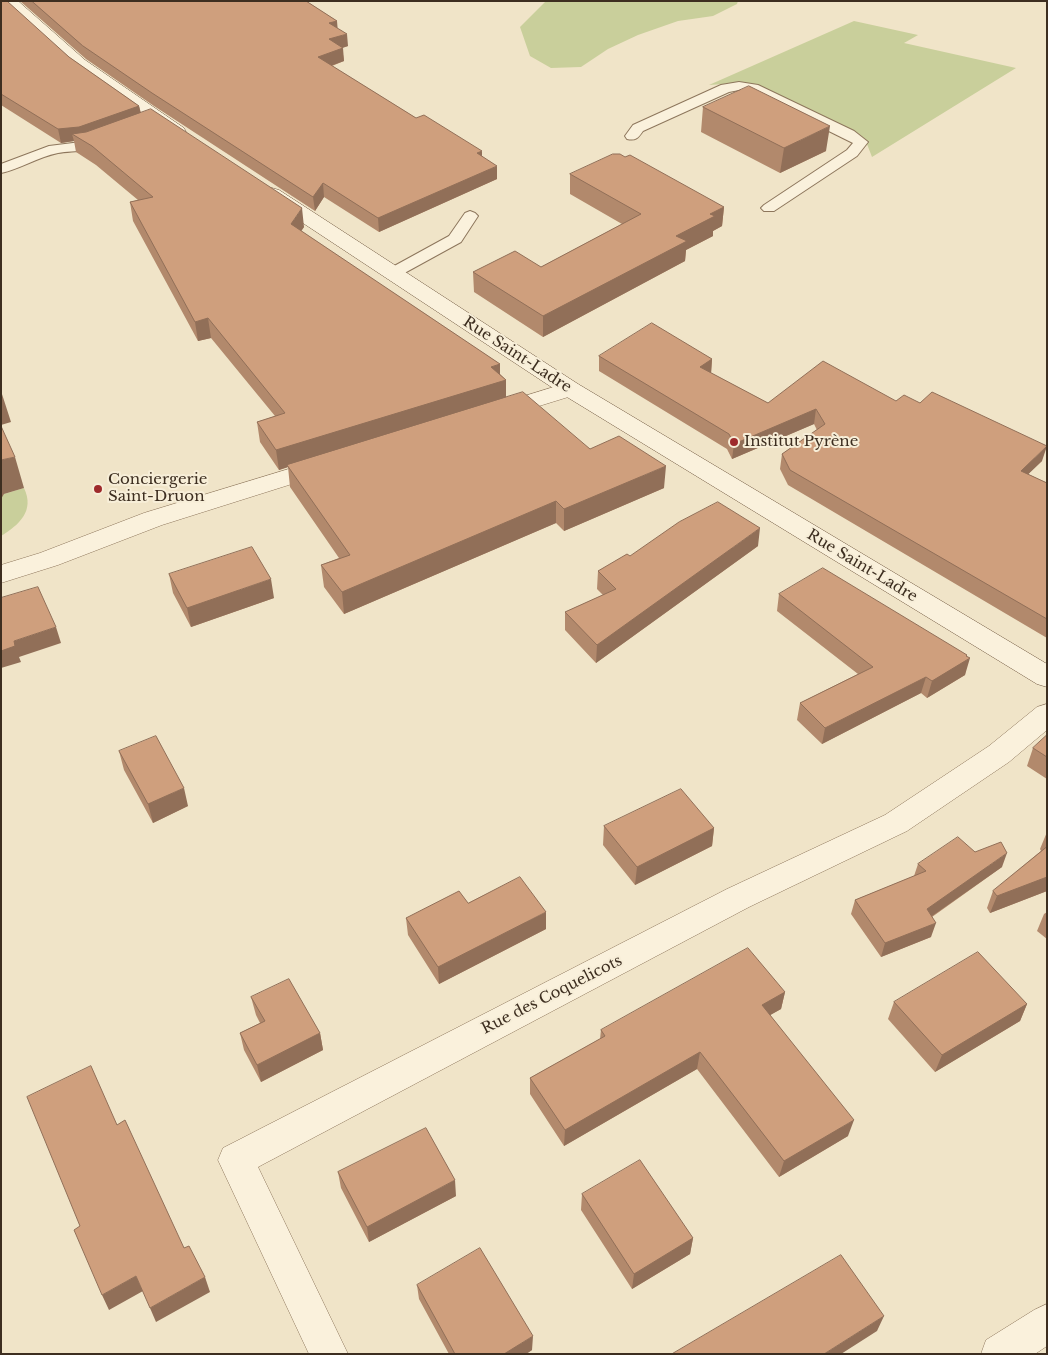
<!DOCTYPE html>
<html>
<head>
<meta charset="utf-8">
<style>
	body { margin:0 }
	#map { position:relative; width:1048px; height:1355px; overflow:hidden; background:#f0e4c8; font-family:"Libre Baskerville",serif }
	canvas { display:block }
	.frame { position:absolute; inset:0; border:2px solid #3d2e20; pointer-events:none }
</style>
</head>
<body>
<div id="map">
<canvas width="1048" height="1355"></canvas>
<div class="frame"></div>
</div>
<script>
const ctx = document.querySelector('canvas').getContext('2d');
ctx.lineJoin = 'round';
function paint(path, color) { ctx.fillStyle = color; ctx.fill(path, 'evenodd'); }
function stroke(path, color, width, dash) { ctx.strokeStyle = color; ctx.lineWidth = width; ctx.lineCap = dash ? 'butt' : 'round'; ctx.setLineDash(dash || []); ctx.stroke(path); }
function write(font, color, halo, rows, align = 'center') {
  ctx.font = font + ' "Libre Baskerville",serif'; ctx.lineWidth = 4; ctx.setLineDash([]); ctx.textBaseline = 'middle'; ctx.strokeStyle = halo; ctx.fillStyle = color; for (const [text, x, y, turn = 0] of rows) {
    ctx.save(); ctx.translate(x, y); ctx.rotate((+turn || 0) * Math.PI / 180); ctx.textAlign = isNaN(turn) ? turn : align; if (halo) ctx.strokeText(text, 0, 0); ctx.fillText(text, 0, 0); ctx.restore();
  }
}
paint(new Path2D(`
	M546,1h192l-1,3 -24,12 -35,5 -40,14 -30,14 -27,18 -30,1 -21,-12 -10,-29z
	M854,21l64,14 -14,8 112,25 -144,89 -7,-18 -6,-5 -86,-40 -35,-11 -29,2z
	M24,488c11,23 -5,37 -23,48v-41z`), '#c9cf9b');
const lane = new Path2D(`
	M739,82l19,3 96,46 14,11 -11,14 -83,55h-10l-3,-3 3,-3 83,-55 6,-7 -103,-51 -11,-2 -10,2 -86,39c-5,7 -7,10 -16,8l-2,-3 8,-11 88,-40z
	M103,134l5,1 2,3c-11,15 -36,12 -52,15 -20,4 -38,16 -57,20v-9l48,-18 32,-4z
	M470,211l5,2 3,3 -17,26 -62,34h-12l-2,-3 2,-3 62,-34 16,-23z`);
const street = new Path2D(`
	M570,382l8,2 3,5 -3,5 -81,25 -8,-2 -4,-5 4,-5z
	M325,458l8,3 4,5 -4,5 -171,54 -104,40 -57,18v-18l39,-12 104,-40z
	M1047,704v26l-38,32 -102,69 -158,76 -491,260 90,187h-39l-91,-194 5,-12 504,-259 158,-74 104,-69 48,-39z
	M1047,1304v42l-12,8h-54l5,-14 48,-30z`);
const secondary = new Path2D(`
	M1,1h17l67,59 99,68 2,4 -2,4 -7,2 -7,-2 -97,-68 -71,-64z
	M272,188l7,2 299,194 469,280v23l-10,-3 -475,-290 -297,-196 -3,-4 3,-4z`);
stroke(lane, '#8d765c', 2);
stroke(street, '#8d765c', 1);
stroke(secondary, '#6f573f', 1);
paint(lane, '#faf1dc');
paint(street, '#faf1dc');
paint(secondary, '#faf1dc');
paint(new Path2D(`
	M1,1l68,56 70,49 2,7 163,114 -3,4 199,133v10l6,6v17l84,52 74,39 -100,43 -8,-8 -212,91 -20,-27 -3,-22 18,-7 -49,-71 -2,-20 -9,3 -19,-28 -3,-20 18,-6 -64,-78 -13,3 -65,-120 -3,-19 8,-2 -42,-35 -20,-13 -2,-11 -13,2 -60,-38z
	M20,1h286l31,20v7l11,18 -6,2 2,13 -12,5 84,52 66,38 15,23 -118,53 -55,-35 -9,14 -161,-105 -68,-47z
	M703,107l123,44 -46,22 -79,-41z
	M570,174l154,33 -2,19 -9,5v5l-27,14 -1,11 -142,76 -69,-45 -1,-20 68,-5 81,-43 -52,-30z
	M599,356l113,3 -1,14 57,30 128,-2 24,2 122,58 -14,13 19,9v155l-259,-153 -8,-16 2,-15 35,-24 -3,-6 -82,35 -5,-10 -128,-78z
	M758,546l-162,117 -31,-33v-18l38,-17 -6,-6 1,-18 32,-15z
	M169,574l105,24 -83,29 -18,-34z
	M779,594l188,62 -2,19 -38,23 -6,-5 -99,51 -25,-24 3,-17 58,-29 -81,-63z
	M1047,735v44l-20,-13 6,-18z
	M119,751l69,55 -35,17 -29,-53z
	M604,826l110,2 -2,18 -77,39 -32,-40z
	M1047,832v59l-57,22 -3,-5 6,-17 48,-40 -1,-2z
	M918,864l84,3 -70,50 -1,20 -50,20 -30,-43 4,-14 59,-24z
	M468,903l78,26 -107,55 -31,-49 -2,-17z
	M1047,912v27l-10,-8 7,-17z
	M785,992l-4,17 -11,6 78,121 -69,41 -82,-108 -133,77 -34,-52v-16l70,-39 1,-9z
	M251,997l69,36 3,17 -62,32 -17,-32 -4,-17 20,-10 -4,-8z
	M894,1002l133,2 -7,17 -85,51 -47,-53z
	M338,1172l118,24 -87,46 -28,-54z
	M582,1194l111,44 -3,16 -58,35 -51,-79z
	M417,1285l115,65 -6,4h-77l-30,-55z`), '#b2896c');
paint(new Path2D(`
	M337,21l1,12 -9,-10z
	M347,34l1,12 -18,6 -1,-13z
	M343,48l1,13 -25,9 -1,-13z
	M139,106l3,13 -60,21 -10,-6 2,7 -13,2 -3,-14z
	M830,126l-4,25 -46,22 4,-25z
	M482,151v13l-5,-11z
	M497,166v13l-118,53 -1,-14z
	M323,183l1,14 -9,14 -2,-14z
	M724,207l-2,19 -9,5v5l-27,14 -1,11 -142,76v-21l133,-80 34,-22z
	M302,208l2,19 -11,16 -2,-19z
	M208,318l3,20 -13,3 -3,-19z
	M712,359l-1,15 -11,-7z
	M500,364v18l6,-2v20l-219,65 1,2 -9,3 -3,-20z
	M1,391l10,31 -10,3z
	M816,409l-2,15 -82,35 2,-15z
	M1047,446l-5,15 -26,25 5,-15z
	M15,457l9,31 -20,6 -3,5v-39z
	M666,466l-2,22 -100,43v-22z
	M556,501v22l-212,91 -2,-22z
	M760,528l-2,18 -162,117 1,-18z
	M271,579l3,19 -83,29 -4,-19z
	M56,627l5,16 -42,14 2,5 -20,6v-17l13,-10z
	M967,655l-2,6 5,-3 -5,17 -38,23 5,-17z
	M926,677l-5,16 -99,51 3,-16z
	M184,788l4,18 -35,17 -5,-19z
	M714,828l-2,18 -77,39 2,-18z
	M1007,853l-5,14 -80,56 5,-14z
	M1047,877v14l-57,22 7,-17z
	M546,912v17l-107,55 -1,-17z
	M936,923l-5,14 -50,20 4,-14z
	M785,992l-4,17 -23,13 4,-17z
	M1027,1004l-7,17 -85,51 7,-17z
	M320,1033l3,17 -62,32 -4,-17z
	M700,1052l-3,17 -133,77 1,-16z
	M854,1120l-6,16 -69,41 5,-16z
	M455,1180l1,16 -87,46 -2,-15z
	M693,1238l-3,16 -58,35 2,-15z
	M136,1276l7,15 -34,19 -7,-15z
	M205,1277l5,15 -54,30 -6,-14z
	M884,1316l-7,15 -36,23h-17z
	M533,1336l-1,14 -6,4h-22z`), '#916f58');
const building = new Path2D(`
	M1,1h6l62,56 70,49 -60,21 -21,2 -57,-35z
	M32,1h274l31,20 -8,2 18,11 -18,5 14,9 -25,9 98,61 8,-3 58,36 -5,2 20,13 -119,52 -55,-35 -10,14 -161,-104 -69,-47z
	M749,86l81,40 -46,22 -81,-41z
	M151,109l151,99 -11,16 209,140 -9,3 15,13 -230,70 -19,-28 28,-9 -77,-95 -13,4 -65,-120 23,-5 -61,-51 -20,-12 14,-2z
	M613,154h7l5,3 5,-2 94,52 -14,7 5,2 -39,20 11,5 -144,75 -70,-44 42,-21 26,16 100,-53 -71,-40z
	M652,323l60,36 -12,8 68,36 55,-42 73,40 8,-6 16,8 12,-11 115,54 -26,25 26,12v136l-257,-149 -8,-16 43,-30 -9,-15 -82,35 -5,-10 -130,-78z
	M523,392l67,57 29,-13 47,30 -102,43 -8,-8 -214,91 -21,-27 29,-10 -63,-90z
	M1,426l14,31 -14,3z
	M718,502l42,26 -163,117 -32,-33 51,-23 -18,-18 29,-17 3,2 49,-34z
	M252,547l19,32 -84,29 -18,-34z
	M823,568l144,87 -1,1 4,2 -38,23 -6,-4 -101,51 -25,-25 73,-36 -94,-73z
	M38,587l18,40 -42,14 1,5 -14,5v-53z
	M1047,735v22l-14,-9z
	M156,736l28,52 -36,16 -29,-53z
	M681,789l33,39 -77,39 -33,-41z
	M958,837l17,15 26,-10 6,11 -80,56 9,14 -51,20 -30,-43 71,-29 -8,-7z
	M1047,847v30l-50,19 -4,-5z
	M520,877l26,35 -108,55 -32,-49 53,-27 9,12z
	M748,948l37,44 -23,13 92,115 -70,41 -84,-109 -135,78 -35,-52 75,-42 -4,-6z
	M978,952l49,52 -85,51 -48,-53z
	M289,979l31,54 -63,32 -17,-32 25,-12 -14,-24z
	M91,1066l26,59 8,-5 59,128 5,-2 16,31 -55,31 -14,-32 -34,19 -28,-65 6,-4 -53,-129z
	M426,1128l29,52 -88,47 -29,-55z
	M640,1160l53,78 -59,36 -52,-80z
	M480,1248l53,88 -29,18h-49l-38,-69z
	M841,1255l43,61 -60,38h-152z`);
paint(building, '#cf9f7d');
stroke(building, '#916f58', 1);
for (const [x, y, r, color] of [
	[734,442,5,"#9e2a2b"],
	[98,489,5,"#9e2a2b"]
]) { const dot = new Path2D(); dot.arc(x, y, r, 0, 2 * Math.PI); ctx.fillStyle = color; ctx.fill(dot); stroke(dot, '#f7eed8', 2); }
write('15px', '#3d2e20', '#f7eed8', [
	["Rue Saint-Ladre",517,355,33],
	["Rue Saint-Ladre",862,566,31],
	["Rue des Coquelicots",552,995,-27]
]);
write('15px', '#3d2e20', '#f7eed8', [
	["Institut Pyrène",744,442],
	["Conciergerie",108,480],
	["Saint-Druon",108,497]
], 'left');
</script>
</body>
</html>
